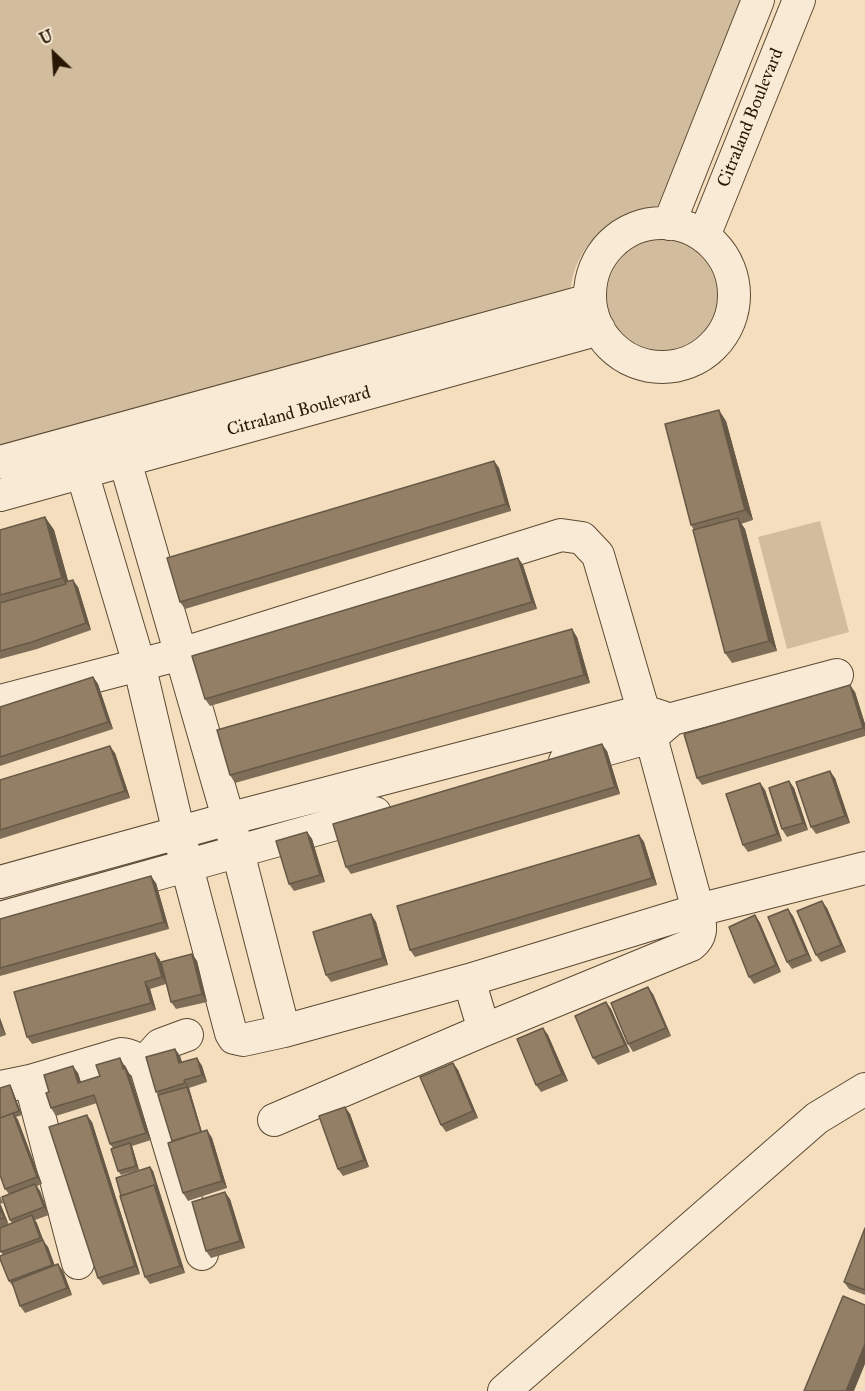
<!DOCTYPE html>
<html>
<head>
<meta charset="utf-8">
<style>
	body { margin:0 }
	#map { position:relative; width:865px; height:1391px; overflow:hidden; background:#f4debe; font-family:"IM FELL Great Primer",serif }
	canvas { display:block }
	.north { position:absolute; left:24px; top:24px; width:60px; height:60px; -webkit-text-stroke:4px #f8ead5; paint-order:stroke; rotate:335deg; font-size:16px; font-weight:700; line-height:24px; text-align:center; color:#291804 }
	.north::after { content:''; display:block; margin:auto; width:21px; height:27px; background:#291804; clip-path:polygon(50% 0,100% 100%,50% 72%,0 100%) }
</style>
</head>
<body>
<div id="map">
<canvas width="865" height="1391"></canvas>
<div class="north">U</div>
</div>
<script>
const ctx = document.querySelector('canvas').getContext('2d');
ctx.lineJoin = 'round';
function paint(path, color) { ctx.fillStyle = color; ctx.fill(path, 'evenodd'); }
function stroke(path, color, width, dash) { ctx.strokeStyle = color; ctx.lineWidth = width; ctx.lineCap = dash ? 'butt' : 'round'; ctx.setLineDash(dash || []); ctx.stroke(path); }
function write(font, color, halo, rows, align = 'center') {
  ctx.font = font + ' "IM FELL Great Primer",serif'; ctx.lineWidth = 6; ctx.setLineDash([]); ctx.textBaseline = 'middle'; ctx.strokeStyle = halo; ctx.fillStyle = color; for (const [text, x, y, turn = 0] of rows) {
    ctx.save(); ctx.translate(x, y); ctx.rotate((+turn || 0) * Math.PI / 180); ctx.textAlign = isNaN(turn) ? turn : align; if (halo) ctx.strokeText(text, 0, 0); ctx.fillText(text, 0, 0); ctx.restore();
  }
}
paint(new Path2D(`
	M0,0h740l-83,208c-42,-1 -84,40 -86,82l-571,155z
	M607 295a55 55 0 1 1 110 0a55 55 0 1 1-110 0Z
	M820,521l29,111 -62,17 -29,-112z`), '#d1bc9e');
const street = new Path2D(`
	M590 295a72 72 0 1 1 144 0a72 72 0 1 1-144 0Z
	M669,224l89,-224
	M704,236l95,-236
	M116,430l122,422 46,179
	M0,462l590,-162
	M0,495l599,-166
	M0,701l181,-47 380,-119 21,3 16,17 53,182 47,173 -229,70 -185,51 -41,9 -9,-2 -3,-5 -44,-166 -48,-203 -66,-222
	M565,761l86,-24 21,-18 165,-44
	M0,882l228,-63 415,-108 19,6
	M0,918l375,-105
	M469,980l15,50
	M143,1064l17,-19 27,-10
	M30,1081l48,182
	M0,1087l30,-6 91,-27c9,0 20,7 25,14l56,186
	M274,1120l210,-90 207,-85c13,-10 9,-21 7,-35l167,-42
	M504,1391l313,-273 48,-29`);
stroke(street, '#5c4a32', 34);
stroke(street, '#f8ead5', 32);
paint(new Path2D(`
	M726,421l27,99 -12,4 4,5 32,122 -45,12 -7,-10 -31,-123 -3,-5z
	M494,461l5,7 12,43 -326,98 -5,-7z
	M45,517l9,13 14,51 10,6 13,43 -54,19 -37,10v-129z
	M518,558l5,7 14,44 -327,97 -5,-7z
	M577,637l13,46 -355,100 -5,-8z
	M93,677l5,7 15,45 -113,37v-59z
	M855,692l10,32v12l-163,49 -5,-7z
	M607,751l13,43 -269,80 -5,-7z
	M115,753l15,45 -130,41v-59z
	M835,778l15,45 -34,11 -5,-7z
	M789,781l5,7 14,42 -21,7 -5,-8z
	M760,783l5,7 17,51 -34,11 -5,-7z
	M307,832l5,7 13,43 -31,9 -5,-7z
	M639,835l5,7 13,43 -242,72 -5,-7z
	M156,883l13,46 -169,47v-57z
	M827,908l19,44 -25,10 -5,-7z
	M371,914l5,8 12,43 -57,17 -5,-7z
	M755,915l5,8 21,49 -27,12 -5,-7z
	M793,916l19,45 -20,8 -5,-7z
	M155,953l5,7 3,12 29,-18 5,7 10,41 -31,7 -5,-7 -5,-18 -16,5 6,21 -124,34 -5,-7z
	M653,994l18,42 -38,16 -5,-8z
	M606,1002l5,7 19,43 -32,13 -5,-7z
	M0,1018l6,17 -6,2z
	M543,1028l5,7 20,46 -27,11 -5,-7z
	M175,1049l5,7 2,6 15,-4 5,8 5,16 -18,6 13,44 5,-2 5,8 15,50 -39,13 -5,-8 -11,-52 -14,-46 -2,-3z
	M453,1063l5,7 20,48 -32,14 -5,-7z
	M125,1065l5,10 21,65 -19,6 7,24 -18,5 -3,-4 -5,-23 -3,-4 -13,-41 -41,13 -5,-8 -2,-16 29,-19 3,9 19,-6z
	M12,1089l10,26 -6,2 2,3 24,64 -5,2 3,5 9,24 -14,5 9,22 4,5 7,19 8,5 9,24 -47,18 -5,-7 -6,-18 -5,-7 -6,-26 -3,-5v-54l3,7 -3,1 8,20 4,-1 -2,-3 -1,-26 -4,-5z
	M345,1107l5,7 19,53 -26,9 -5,-7z
	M92,1122l48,152 -37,11 -5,-7z
	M150,1167l3,4 32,102 -35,11 -5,-7z
	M230,1199l15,49 -34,10 -5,-7z
	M865,1228v67l-16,-6 -5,-7z`), '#7e6d57');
paint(new Path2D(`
	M719,410l7,11 27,99 -8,-10z
	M494,461l5,7 12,43 -5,-7z
	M45,517l9,13 17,61 -9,-13z
	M738,518l7,11 32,122 -8,-10z
	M518,558l5,7 14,44 -5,-7z
	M73,580l5,7 13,43 -5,-7z
	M572,629l5,8 13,46 -6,-8z
	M93,677l5,7 15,45 -5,-7z
	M850,685l5,7 10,32v7l-2,-3z
	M602,744l5,7 13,43 -5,-7z
	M110,746l5,7 15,45 -5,-7z
	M830,771l5,7 15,45 -5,-7z
	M789,781l5,7 14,42 -5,-7z
	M760,783l5,7 17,51 -5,-7z
	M307,832l5,7 13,43 -5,-7z
	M639,835l5,7 13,43 -5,-7z
	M151,876l5,7 13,46 -5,-7z
	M822,901l5,7 19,44 -5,-7z
	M788,909l5,7 19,45 -5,-7z
	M371,914l5,8 12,43 -5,-7z
	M755,915l5,8 21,49 -5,-7z
	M155,953l5,7 7,24 -5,-7z
	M192,954l5,7 10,41 -5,-8z
	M145,982l5,7 6,21 -5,-7z
	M648,987l5,7 18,42 -5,-8z
	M606,1002l5,7 19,43 -5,-7z
	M0,1018l6,17 -6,-10z
	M543,1028l5,7 20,46 -6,-7z
	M175,1049l5,7 4,14 -5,-7z
	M120,1058l10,17 21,65 -5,-7z
	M197,1058l5,8 5,16 -5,-7z
	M453,1063l5,7 20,48 -5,-7z
	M73,1066l5,7 5,17 -5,-7z
	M184,1080l5,8 14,48 -2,-4 -14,-45z
	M10,1085l2,4 10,26 -3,-4z
	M345,1107l5,7 19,53 -5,-7z
	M13,1113l5,7 24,64 -5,-7z
	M87,1115l5,7 48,152 -5,-8z
	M207,1130l5,8 15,50 -5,-7z
	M130,1143l2,3 7,24 -3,-4z
	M150,1167l3,4 32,102 -5,-7 -26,-81z
	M35,1184l5,7 9,24 -5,-8z
	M225,1192l5,7 15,49 -5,-7z
	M0,1204l1,1 8,20 -5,-7 -4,-10z
	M32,1215l5,8 7,19 4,5 9,25 -5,-7 -8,-22 -4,-5z
	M58,1264l5,7 9,24 -5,-7z
	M865,1344v20l-11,27h-8z`), '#675947');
const building = new Path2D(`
	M719,410l26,100 -54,15 -26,-101z
	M494,461l12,43 -326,98 -13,-44z
	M45,517l17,61 -62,17v-65z
	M738,518l31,123 -44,12 -32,-123z
	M518,558l14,44 -327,97 -13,-43z
	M73,580l13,43 -54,19 -32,9v-48l66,-19 -1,-2z
	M572,629l12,46 -354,100 -13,-45z
	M93,677l15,45 -108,35v-50z
	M850,685l13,43 -166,50 -13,-44z
	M602,744l13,43 -269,80 -13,-43z
	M110,746l15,45 -125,39v-50z
	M830,771l15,45 -34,11 -15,-45z
	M789,781l14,42 -21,6 -13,-41z
	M760,783l17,51 -34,11 -17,-51z
	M307,832l13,43 -31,9 -13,-43z
	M639,835l13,43 -242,72 -13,-44z
	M151,876l13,46 -164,46v-49z
	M822,901l19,44 -25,10 -19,-44z
	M788,909l19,45 -20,8 -19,-45z
	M371,914l12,44 -57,17 -13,-43z
	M755,915l21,50 -27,12 -20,-50z
	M155,953l7,24 -17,5 6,21 -124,34 -13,-45z
	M192,954l10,40 -31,8 -10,-40z
	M648,987l18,41 -38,16 -17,-41z
	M606,1002l19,43 -32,13 -18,-42z
	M543,1028l19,46 -26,11 -19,-46z
	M175,1049l4,14 18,-5 5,17 -18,5 1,3 -29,9 -10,-35z
	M120,1058l3,11 2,-1 21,65 -36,11 -16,-49 -43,13 -5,-15 3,-1 -5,-17 29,-9 5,17 22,-7 -4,-11z
	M453,1063l20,48 -32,14 -21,-48z
	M10,1085l9,26 -19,7v-30z
	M187,1087l14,45 -29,9 -14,-46z
	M345,1107l19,53 -26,9 -19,-53z
	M13,1113l24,64 -32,12 -5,-14v-57z
	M87,1115l48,151 -37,12 -49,-151z
	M207,1130l15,51 -39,12 -15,-50z
	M130,1143l6,23 -18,5 -7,-22z
	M150,1167l7,22 -3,-4 -33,11 -5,-18z
	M35,1184l9,23 -34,13 -8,-23z
	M154,1185l26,81 -35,11 -25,-81z
	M225,1192l15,49 -34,10 -14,-49z
	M0,1208l4,10 -4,1z
	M32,1215l8,23 -39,14 -1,-2v-22z
	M865,1228v62l-21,-8z
	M43,1240l9,25 -43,16 -9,-22v-3z
	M58,1264l9,24 -47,18 -8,-24z
	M843,1296l22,9v39l-19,47h-42z`);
paint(building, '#937f65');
stroke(building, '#675947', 1.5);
write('18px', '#291804', '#f8ead5', [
	["Citraland Boulevard",751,118,-68],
	["Citraland Boulevard",299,412,-15]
]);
</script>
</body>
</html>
